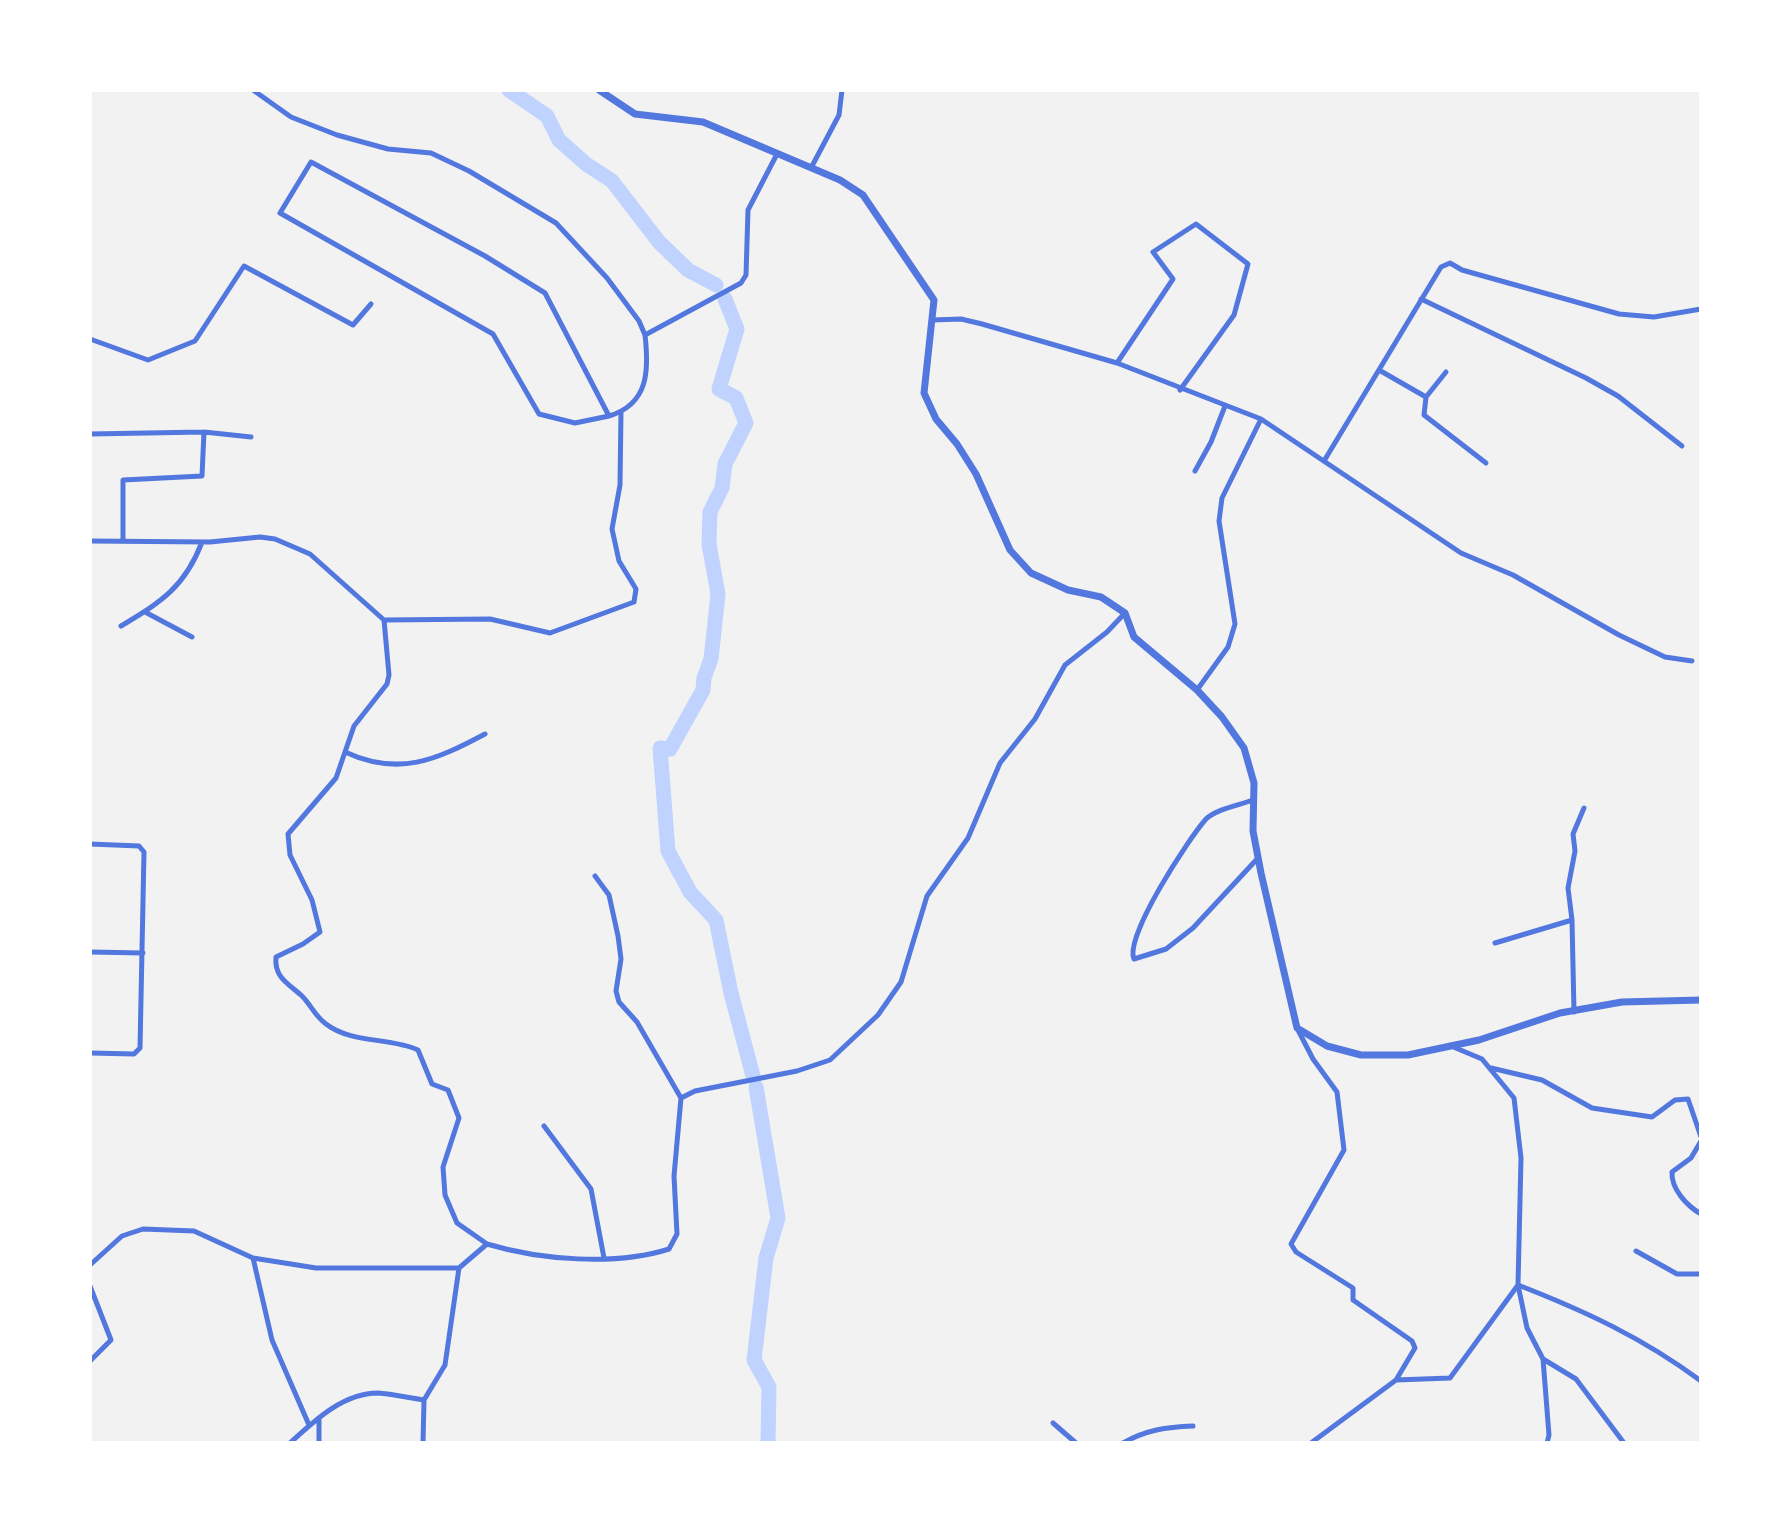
<!DOCTYPE html>
<html>
<head>
<meta charset="utf-8">
<style>
	body { margin:0 }
	#map { position:relative; width:1791px; height:1533px; overflow:hidden; background:#f2f2f2; font-family:Karla,sans-serif }
	canvas { display:block }
	.frame { position:absolute; inset:0; border:92px solid #fff; pointer-events:none }
</style>
</head>
<body>
<div id="map">
<canvas width="1791" height="1533"></canvas>
<div class="frame"></div>
</div>
<script>
const ctx = document.querySelector('canvas').getContext('2d');
ctx.lineJoin = 'round';
function stroke(path, color, width, dash) { ctx.strokeStyle = color; ctx.lineWidth = width; ctx.lineCap = dash ? 'butt' : 'round'; ctx.setLineDash(dash || []); ctx.stroke(path); }
stroke(new Path2D(`
	M509,90l38,26 12,24 27,24 26,17 47,61 29,28 28,15
	M725,299l12,30 -18,60 17,9 10,25 -21,41 -3,24 -12,24 -1,32 9,50 -7,65 -7,19 -1,12 -33,59 -10,-1 8,103 22,41 26,28 15,73 22,83
	M756,1087l22,131 -12,40 -12,102 15,27 -1,56`), '#bfd3fe', 15);
stroke(new Path2D(`
	M253,90l38,27 46,18 51,14 43,4 38,18 87,52 51,55 32,43 6,14
	M811,168l28,-53 3,-25
	M1421,299l165,79 32,18 64,50
	M932,320l29,-1 21,5 135,39 144,56 200,134 52,22 106,60 46,22 27,4
	M90,339l58,21 47,-19 49,-75 109,59 18,-21
	M1117,363l56,-84 -20,-27 43,-28 52,40 -14,51 -54,75
	M1379,370l47,27 20,-25
	M1426,397l-2,18 62,48
	M609,416l-34,7 -36,-9 -46,-80 -213,-121 31,-51 174,94 60,37 64,123c40,-12 40,-46 36,-81l96,-52 5,-8 2,-65 29,-56
	M90,434l114,-2 47,5
	M1324,461l117,-194 9,-4 12,7 157,44 35,3 47,-8
	M1195,471l16,-29 14,-36
	M90,541l120,1 50,-5 15,2 35,15 74,66 106,-1 60,14 84,-31 2,-13 -17,-28 -7,-32 8,-44 1,-73
	M123,541v-61l79,-4 2,-44
	M145,612l47,25
	M384,620l5,55 -2,9 -33,42 -18,52 -48,56 2,21 22,45 8,32 -17,12 -27,13c-2,21 13,27 26,39 9,9 13,20 24,28 26,20 64,13 92,26l14,34 16,6 11,28 -16,49 2,28 12,28 30,21
	M121,626c40,-24 64,-39 81,-84
	M1197,690l31,-43 7,-23 -16,-103 3,-23 39,-79
	M345,752c54,25 91,8 140,-18
	M1253,800c-13,5 -37,9 -47,19 -17,19 -82,118 -72,140l32,-10 27,-21 65,-70
	M90,844l49,2 5,6 -4,196 -6,6 -44,-1
	M595,876l14,19 9,41 3,23 -5,32 3,11 18,20 44,76
	M1495,943l77,-23
	M90,952l53,1
	M1574,1012l-2,-92 -4,-32 7,-37 -2,-17 11,-26
	M1298,1030l15,29 24,33 7,58 -53,94 5,8 57,36v12l59,41 3,7 -19,32
	M1451,1046l31,13 32,39 7,60 -3,127 9,43 16,31 6,76 -2,8
	M1491,1068l51,12 50,28 60,9 23,-17 13,-1 13,38
	M544,1126l47,63 13,69
	M1701,1141l-10,17 -19,14c-1,17 15,34 29,42
	M1636,1251l41,23h24
	M253,1258l19,82 37,85
	M90,1265l32,-29 21,-7 51,2 59,27 63,10h143l28,-24c53,16 129,22 182,5l8,-15 -3,-58 7,-78 14,-7 102,-20 33,-11 48,-45 23,-33 26,-86 41,-58 32,-75 35,-44 30,-54 42,-33 18,-19
	M90,1286l21,54 -21,21
	M1543,1359l33,20 48,64
	M1053,1423l23,20
	M290,1443c24,-22 53,-50 88,-50 15,1 31,5 46,7
	M319,1443v-25
	M423,1443l1,-43 21,-35 14,-97
	M1123,1443c23,-13 43,-16 70,-17
	M1311,1443l85,-63 54,-2 68,-93c67,26 125,53 183,96`), '#5277de', 5);
stroke(new Path2D(`
	M599,90l36,24 68,8 137,58 23,15 71,105 -10,93 12,26 21,25 19,30 34,76 21,23 37,17 33,7 24,16 9,24 63,53 25,27 22,31 10,35 -1,48 8,42 36,155 30,18 34,9h47l71,-15 81,-27 62,-11 79,-2`), '#5277de', 7);
</script>
</body>
</html>
